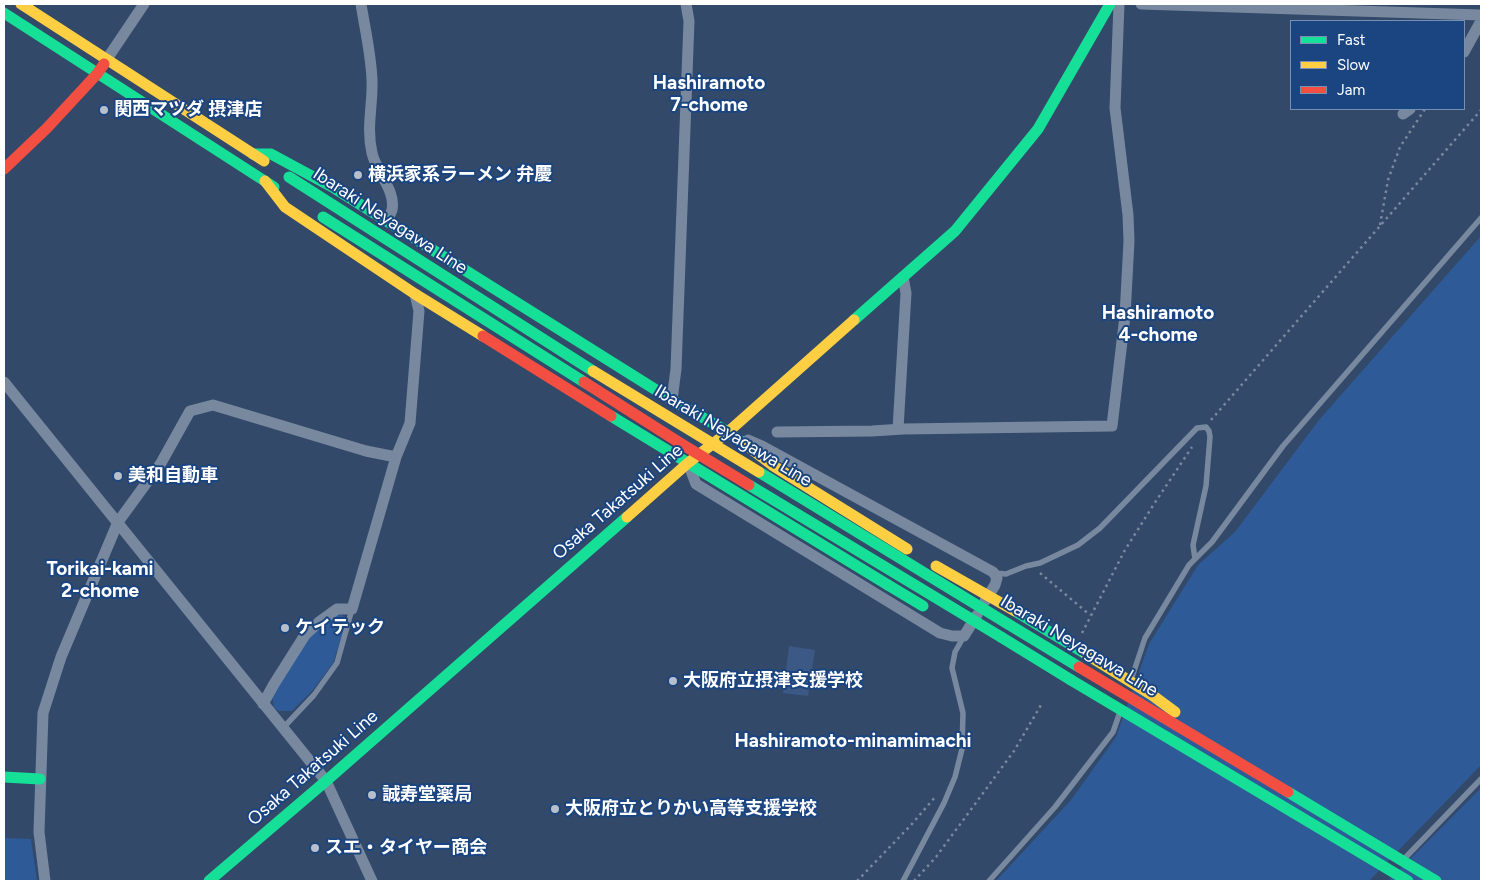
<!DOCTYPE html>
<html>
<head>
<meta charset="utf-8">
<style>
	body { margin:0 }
	#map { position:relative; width:1485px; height:885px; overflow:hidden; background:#324969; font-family:Figtree,sans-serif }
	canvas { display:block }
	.frame { position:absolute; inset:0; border:5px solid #fff; pointer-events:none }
	.legend { position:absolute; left:1290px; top:20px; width:175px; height:90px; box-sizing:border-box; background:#1b4580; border:1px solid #768fb3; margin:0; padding:6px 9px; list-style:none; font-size:15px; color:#fff }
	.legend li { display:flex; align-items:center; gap:10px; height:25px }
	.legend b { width:25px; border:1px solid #768fb3 }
</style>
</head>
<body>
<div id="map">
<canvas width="1485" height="885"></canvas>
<div class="frame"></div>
<ul class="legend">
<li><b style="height:6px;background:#16e098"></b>Fast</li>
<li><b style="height:6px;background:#ffcf43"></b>Slow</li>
<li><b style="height:6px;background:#f24e42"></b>Jam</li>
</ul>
</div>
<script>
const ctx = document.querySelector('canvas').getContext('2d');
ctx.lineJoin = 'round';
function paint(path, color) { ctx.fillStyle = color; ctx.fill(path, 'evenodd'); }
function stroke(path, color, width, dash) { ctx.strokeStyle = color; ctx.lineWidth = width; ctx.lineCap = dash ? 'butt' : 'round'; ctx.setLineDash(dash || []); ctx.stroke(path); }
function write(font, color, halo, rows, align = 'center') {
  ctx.font = font + ' Figtree,"Noto Sans JP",sans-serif'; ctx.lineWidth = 4; ctx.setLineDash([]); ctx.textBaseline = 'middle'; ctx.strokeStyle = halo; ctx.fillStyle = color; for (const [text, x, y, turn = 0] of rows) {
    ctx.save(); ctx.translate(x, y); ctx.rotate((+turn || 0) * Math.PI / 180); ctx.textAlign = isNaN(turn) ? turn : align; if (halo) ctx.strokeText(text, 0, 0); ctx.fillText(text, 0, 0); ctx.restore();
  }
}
paint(new Path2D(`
	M1481,236v529l-112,116h-373l75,-81 45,-63 33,-93 49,-79 37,-33 84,-112z
	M337,614h4l4,4v8l-12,37 -20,27 -21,21h-13l-5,-3 -2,-14 32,-52 21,-20z
	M1481,788v93h-93z
	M4,838l27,1 6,42h-33z`), '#2e5b98');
paint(new Path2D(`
	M789,646l26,4 -7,46 -25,-3z`), '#3b5984');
stroke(new Path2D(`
	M1380,225l8,-45 12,-33 25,-38
	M1211,420l270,-310
	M1040,573l50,42
	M1082,633l43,-83 29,-46 38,-57
	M857,881l54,-56 25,-29
	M914,881l22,-24 78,-106 27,-46`), '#78899f', 2.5, [2.5, 4]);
stroke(new Path2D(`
	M995,573l11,1 20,-8 14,-3 38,-18 22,-17 97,-100 9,-1 3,4 1,6 -4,49 -13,59 2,14
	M1131,680l14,-42 44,-73 23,-23 71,-96 198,-228
	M283,728l31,-33 23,-32 15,-54
	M1405,858l76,-79
	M903,881l41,-78 11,-26 7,-28 1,-36 -11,-45 3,-16 9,-16
	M989,881l66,-74 58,-75 7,-20`), '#78899f', 5.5);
stroke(new Path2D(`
	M361,4c4,25 10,50 11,76 1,25 -6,47 0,73 4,19 24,37 20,57 -1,4 -4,7 -6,10
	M1141,4l340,11
	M1464,52l17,-31
	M107,59l37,-55
	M1403,114l7,-5
	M4,382l322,399 46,100
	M672,400l4,-31 13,-348 -3,-17
	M898,429l8,-136 -3,-16
	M777,432l95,-1 31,-2 209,-3 13,-110 4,-75 -1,-26 -13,-107 4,-104
	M748,440l14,6 231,126 4,6 -2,7 -10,16
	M688,463l8,21 244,149 12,3h12l13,-21
	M263,704l11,-20 31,-49 14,-13 18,-13h15l44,-152 14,-34 9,-112 -4,-17
	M45,881l-6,-49 4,-119 18,-56 57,-135 43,-59 29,-52 23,-6 153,46 30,6`), '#78899f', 11);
stroke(new Path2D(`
	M4,13l270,174
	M253,154h18l63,34 338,212 56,32 18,13
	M289,177l304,194
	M323,217l261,165
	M854,320l101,-89 83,-102 72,-125
	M611,416l277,169
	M1015,611l71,43
	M1008,624l71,43
	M1001,637l70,43
	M4,777l36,2
	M209,881l117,-100 301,-264`), '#16e098', 11);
stroke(new Path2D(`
	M21,4l243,157
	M265,181l20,26 130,87 68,42
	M746,445l26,20 135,84
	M627,517l61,-54 40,-31 126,-112`), '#ffcf43', 11);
stroke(new Path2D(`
	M4,169l43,-41 50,-54 7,-10
	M483,336l128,80`), '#f24e42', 11);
stroke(new Path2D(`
	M759,472l249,152
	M749,485l252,152
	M888,585l35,21
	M1071,680l337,201
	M1288,792l148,89`), '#16e098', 11);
stroke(new Path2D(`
	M593,371l166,101
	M936,566l79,45
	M1086,654l66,41 23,17`), '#ffcf43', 11);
stroke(new Path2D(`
	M584,382l96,61 69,42
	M1079,667l209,125`), '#f24e42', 11);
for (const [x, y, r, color] of [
	[104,110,5,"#b7bfca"],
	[358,175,5,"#b7bfca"],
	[118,476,5,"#b7bfca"],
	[285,628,5,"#b7bfca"],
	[673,681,5,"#b7bfca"],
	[372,795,5,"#b7bfca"],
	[555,809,5,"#b7bfca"],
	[315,848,5,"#b7bfca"]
]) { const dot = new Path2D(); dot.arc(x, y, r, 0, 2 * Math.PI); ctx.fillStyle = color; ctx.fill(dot); stroke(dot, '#1b4580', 2); }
write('bold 18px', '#fff', '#1b4580', [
	["関西マツダ 摂津店",114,110],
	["横浜家系ラーメン 弁慶",368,175],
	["美和自動車",128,476],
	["ケイテック",295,628],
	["大阪府立摂津支援学校",683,681],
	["誠寿堂薬局",382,795],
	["大阪府立とりかい高等支援学校",565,809],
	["スエ・タイヤー商会",325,848]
], 'left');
write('18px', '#fff', '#1b4580', [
	["Ibaraki Neyagawa Line",390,221,33],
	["Ibaraki Neyagawa Line",733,436,31],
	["Osaka Takatsuki Line",618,502,-41],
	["Ibaraki Neyagawa Line",1079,646,31],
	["Osaka Takatsuki Line",313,768,-41]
]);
write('bold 19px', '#fff', '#1b4580', [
	["Hashiramoto",709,83],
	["7-chome",709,105],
	["Hashiramoto",1158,313],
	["4-chome",1158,335],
	["Torikai-kami",100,569],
	["2-chome",100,591],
	["Hashiramoto-minamimachi",853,741]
]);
</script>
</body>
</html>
